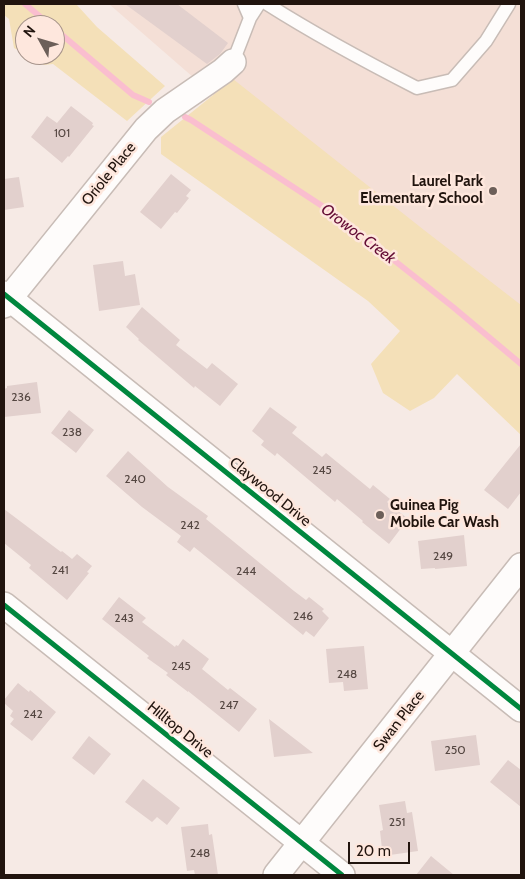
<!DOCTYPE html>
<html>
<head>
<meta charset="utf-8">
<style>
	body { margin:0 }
	#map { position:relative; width:525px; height:879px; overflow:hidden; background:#f6eae5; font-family:Cabin,sans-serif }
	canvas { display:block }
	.frame { position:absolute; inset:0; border:5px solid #21140e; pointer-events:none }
	.north { position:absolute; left:15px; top:15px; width:50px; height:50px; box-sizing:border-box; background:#fee7dd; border:1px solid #a6938a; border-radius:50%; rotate:309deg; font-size:14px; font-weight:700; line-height:20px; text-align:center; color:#21140e }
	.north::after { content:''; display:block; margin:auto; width:18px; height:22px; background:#6c5f59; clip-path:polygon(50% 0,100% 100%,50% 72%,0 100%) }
	.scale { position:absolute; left:348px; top:842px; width:62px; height:22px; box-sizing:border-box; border:2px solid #21140e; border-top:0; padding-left:6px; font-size:15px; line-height:18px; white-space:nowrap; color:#21140e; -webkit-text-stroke:4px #fee7dd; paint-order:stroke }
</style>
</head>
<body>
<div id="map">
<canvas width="525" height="879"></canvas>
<div class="frame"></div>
<div class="north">N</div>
<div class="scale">20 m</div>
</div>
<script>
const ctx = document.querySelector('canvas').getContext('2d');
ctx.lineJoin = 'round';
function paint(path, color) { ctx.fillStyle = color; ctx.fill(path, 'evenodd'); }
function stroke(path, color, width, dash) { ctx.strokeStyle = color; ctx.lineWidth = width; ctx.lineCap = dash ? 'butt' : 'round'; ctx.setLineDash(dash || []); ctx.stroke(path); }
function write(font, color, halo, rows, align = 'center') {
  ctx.font = font + ' Cabin,sans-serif'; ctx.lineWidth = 5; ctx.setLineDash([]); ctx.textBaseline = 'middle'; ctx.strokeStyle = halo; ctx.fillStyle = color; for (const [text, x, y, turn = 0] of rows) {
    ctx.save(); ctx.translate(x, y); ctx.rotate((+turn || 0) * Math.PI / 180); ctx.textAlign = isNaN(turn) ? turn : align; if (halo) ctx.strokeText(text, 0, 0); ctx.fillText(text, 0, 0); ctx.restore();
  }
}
paint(new Path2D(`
	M109,4h412v353l-112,-92z`), '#f4dfd6');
paint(new Path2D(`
	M4,4h72l21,23 68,59 -38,35 -74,-57 -9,1 -18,-10h29v-30h-30v29l-11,-6 -5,-29 -5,-4z
	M233,79l191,151 97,75v130l-64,-61 -23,24 -24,13 -27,-18 -12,-29 29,-33 -32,-30 -207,-147v-17z`), '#f4e0b8');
stroke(new Path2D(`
	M25,4l25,21
	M55,29l78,66 16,7
	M185,117l6,3 151,99 111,88 68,57`), '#fabecf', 6);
paint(new Path2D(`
	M125,4h52l51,39 -8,11 -13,10z
	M71,106l22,17 -1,2 2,1 -25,31 -1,-1 -6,7 -31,-26 16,-21 10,7z
	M171,174l20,16 -5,6 3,2 -12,15 -2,-1 -14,17 -21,-17z
	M19,177l5,30 -20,3v-31z
	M123,261l2,15 10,-2 5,31 -41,6 -6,-46z
	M142,307l38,33 -4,5 31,24 5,-6 26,21 -18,22 -25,-20 -1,2 -56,-48 1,-1 -13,-12z
	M37,382l4,31 -37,4v-28l3,-1v-2z
	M270,407l27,20 -5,6 30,24 4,-4 44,36 3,-4 17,14 -3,3 21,17 -19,25 -27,-22 1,-1 -26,-22 -2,3 -58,-49 -2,3 -14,-11 3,-4 -12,-10z
	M69,410l25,20 -18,23 -25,-20z
	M521,444v48l-13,17 -24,-19z
	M128,451l40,36 40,29 -2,3 88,72 12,9 3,-3 15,12 -2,2 7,7 -15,19 -8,-6 -3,4 -109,-88 -4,5 -13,-10 4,-6 -39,-29 -36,-31z
	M4,509l57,43 1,-1 10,8 5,-5 15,12 -5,6 2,1 -22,27 -38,-32 2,-3 -27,-22z
	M464,535l3,31 -32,3v-1l-14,1 -3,-28z
	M119,597l27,21 -4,4 33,25 1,-2 2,1 5,-7 26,20 -7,10 26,21 2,-2 27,21 -18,23 -51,-41v1l-22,-17 2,-2 -21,-15 2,-2 -47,-37z
	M364,646l4,43 -24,2 -1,-9 -14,1 -3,-34z
	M18,683l11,9 1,-2 26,22 -24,29 -22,-17 4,-5 -4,-3 3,-5 -9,-8v-3z
	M269,719l44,34 -39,4z
	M476,735l4,30 -45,6 -4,-30z
	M89,736l22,18 -17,21 -22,-17z
	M508,760l13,10v37l-31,-25z
	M143,779l37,29 -13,17 -10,-8 -5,5 -27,-20z
	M405,801l2,12 5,-1 6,39 -28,4 -1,-7 -7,1 -2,-18 3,-1 -4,-25z
	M208,824l1,11 3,-1 6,41h-23l-1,-5 -7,1 -6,-44z
	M431,856l23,19h-38z`), '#e2d0cd');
const service = new Path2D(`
	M244,4l6,14
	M267,4c49,31 99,58 150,84l35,-8 34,-39 23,-37
	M233,62l17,-44 9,-14`);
const minor = new Path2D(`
	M4,294l517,415
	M4,305l142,-176 19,-18 58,-40 10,-9
	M4,605l338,270
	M276,875l245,-309`);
stroke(service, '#c8bcb6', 15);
stroke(minor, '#c8bcb6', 28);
stroke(service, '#fefcfb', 12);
stroke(minor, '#fefcfb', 25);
stroke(new Path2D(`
	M4,294l517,415
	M4,605l338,270`), '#00873e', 5);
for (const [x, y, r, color] of [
	[493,191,5,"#6c5f59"],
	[380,515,5,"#6c5f59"]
]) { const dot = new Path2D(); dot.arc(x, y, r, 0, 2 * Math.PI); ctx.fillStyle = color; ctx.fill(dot); stroke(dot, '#fee7dd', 2); }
write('12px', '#544641', null, [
	["101",62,133],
	["236",21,397],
	["238",72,432],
	["245",322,470],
	["240",135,479],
	["242",190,525],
	["249",443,556],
	["241",60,570],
	["244",246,571],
	["246",303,616],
	["243",124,618],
	["245",181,666],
	["248",347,674],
	["247",229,705],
	["242",33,714],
	["250",455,750],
	["251",397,822],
	["248",200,853]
]);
write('15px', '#21140e', '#fee7dd', [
	["Oriole Place",109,174,-51],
	["Claywood Drive",270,492,39],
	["Swan Place",399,721,-52],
	["Hilltop Drive",180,730,39]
]);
write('bold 15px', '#21140e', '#fee7dd', [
	["Laurel Park",483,182],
	["Elementary School",483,199],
	["Guinea Pig",390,506,"left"],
	["Mobile Car Wash",390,523,"left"]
], 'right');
write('italic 16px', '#630b34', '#fee7dd', [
	["Orowoc Creek",358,234,37]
]);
</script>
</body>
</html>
